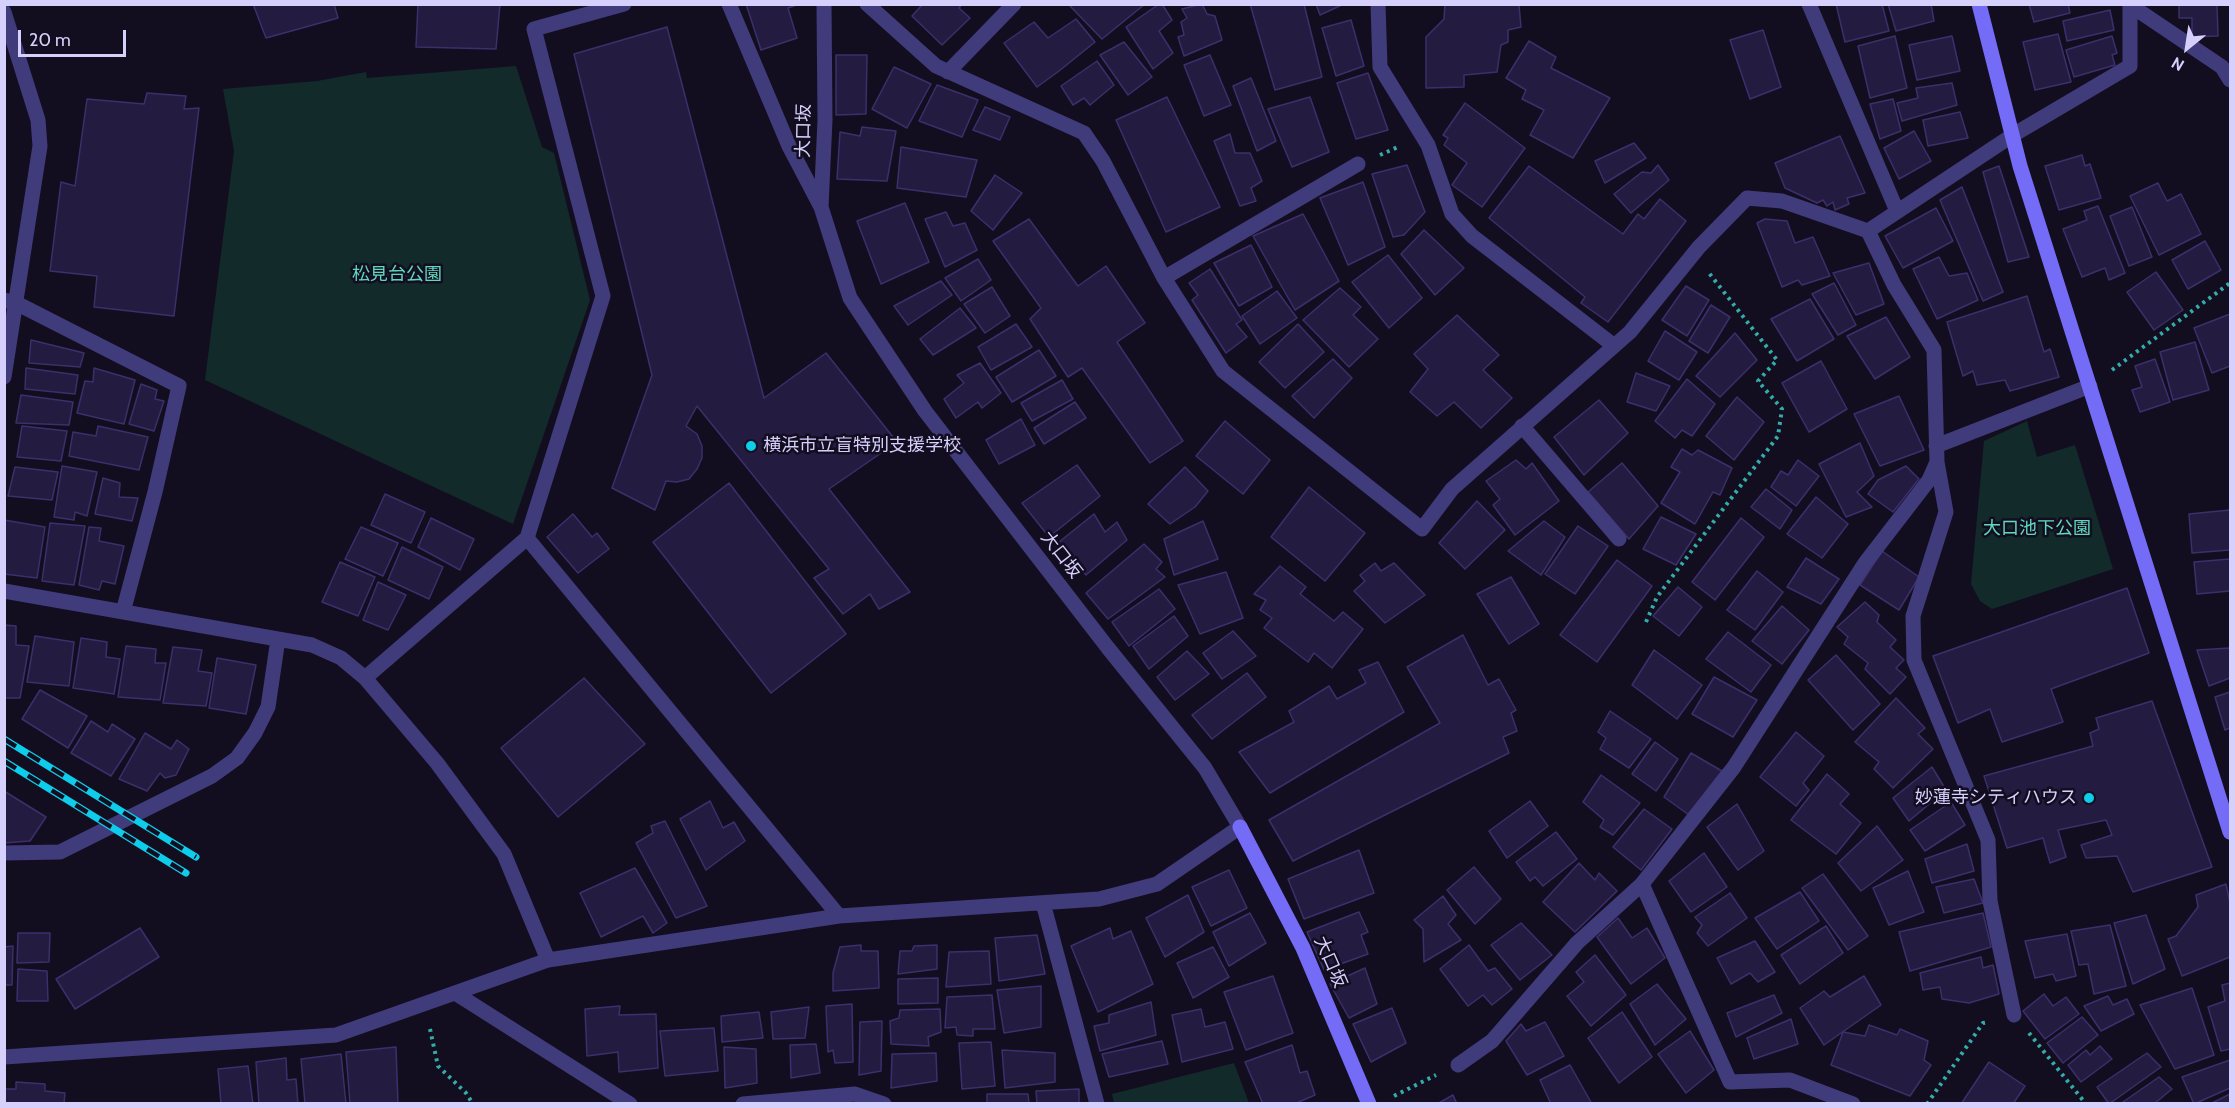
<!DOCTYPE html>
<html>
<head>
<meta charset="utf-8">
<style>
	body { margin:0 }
	#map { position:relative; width:2235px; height:1108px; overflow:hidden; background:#120e20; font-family:Cabin,sans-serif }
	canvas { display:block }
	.frame { position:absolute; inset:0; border:6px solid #d6d0fc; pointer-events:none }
	.north { position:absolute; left:2157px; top:18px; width:60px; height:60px; -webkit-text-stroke:4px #120e20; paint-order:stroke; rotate:210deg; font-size:16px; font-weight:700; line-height:24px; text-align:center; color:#d6d0fc }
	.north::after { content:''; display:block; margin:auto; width:21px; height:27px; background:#d6d0fc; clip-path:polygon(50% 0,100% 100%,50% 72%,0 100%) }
	.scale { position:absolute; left:18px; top:30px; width:108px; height:27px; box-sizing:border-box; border:3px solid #d6d0fc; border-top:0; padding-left:8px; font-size:18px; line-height:21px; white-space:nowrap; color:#d6d0fc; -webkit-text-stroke:4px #120e20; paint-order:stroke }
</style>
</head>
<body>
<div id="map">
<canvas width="2235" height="1108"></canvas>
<div class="frame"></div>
<div class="north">N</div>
<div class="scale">20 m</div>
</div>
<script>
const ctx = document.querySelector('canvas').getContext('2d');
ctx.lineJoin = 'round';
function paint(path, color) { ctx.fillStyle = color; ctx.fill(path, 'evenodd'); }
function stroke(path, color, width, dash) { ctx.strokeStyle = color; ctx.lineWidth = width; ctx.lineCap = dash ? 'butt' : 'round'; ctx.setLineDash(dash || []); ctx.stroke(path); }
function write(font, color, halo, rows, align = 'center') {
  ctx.font = font + ' Cabin,"Noto Sans JP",sans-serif'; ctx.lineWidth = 5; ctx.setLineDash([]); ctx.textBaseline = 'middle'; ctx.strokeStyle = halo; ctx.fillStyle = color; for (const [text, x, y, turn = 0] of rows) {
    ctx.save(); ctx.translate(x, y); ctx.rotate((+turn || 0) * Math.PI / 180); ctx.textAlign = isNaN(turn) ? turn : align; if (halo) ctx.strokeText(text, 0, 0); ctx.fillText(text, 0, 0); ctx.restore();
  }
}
paint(new Path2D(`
	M516,66l26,81 12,6 36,147 -77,224 -308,-144 29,-229 -11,-62 94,-8 49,-9 1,6z
	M2027,421l10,36 38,-12 38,124 -121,40 -12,-8 -9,-17 13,-143z
	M1234,1063l15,40h-135l-2,-9z`), '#122a2a');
const building = new Path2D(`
	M253,4h81l4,14 -72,20z
	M418,4h82l-4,45 -80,-2z
	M746,4h53l-11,4 9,30 -36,12z
	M923,4h39l-3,4 11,10 -28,27 -30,-29z
	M1068,4h77l-43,35z
	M1159,4h3l10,16 -13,11 14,22 -20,16 -27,-42z
	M1202,4l5,10 8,2 7,24 -38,16 -6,-19 6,-2 -3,-13 6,-4 -5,-9z
	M1250,4h54l18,73 -47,13z
	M1316,4h28l-24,11z
	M1445,4h78l-4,1 2,22 -13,3v12l-7,3 -4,27 -33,3v12l-38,1v-51l18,-18z
	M1836,4h46l7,27 -44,11z
	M1888,4h43l3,17 -38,10z
	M2029,4h39l2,9 -36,9z
	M2179,4h38l1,32 -26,1v-19h-13z
	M2110,10l4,20 -47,11 -4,-20z
	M1076,19l19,23 -36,29 -22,16 -33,-44 30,-21 14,16z
	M1351,20l13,46 -28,10 -14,-48z
	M667,27l97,371 62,-45 71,89 -68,47 81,103 -31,17 -9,-15 -27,20 -29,-36 15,-9 -132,-163 -11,20 11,8 5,12v12l-5,11 -8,10 -12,3 -11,-1 -11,29 -43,-22 40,-113 -78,-321z
	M1763,30l18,57 -31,12 -20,-59z
	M2058,34l13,48 -36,8 -12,-48z
	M1895,36l12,52 -37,10 -12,-52z
	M1952,36l8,35 -43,9 -8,-35z
	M2112,36l5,17 -5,2 3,10 -41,12 -8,-27z
	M1529,41l27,16 -5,11 59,30 -37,60 -43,-23 14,-25 -22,-11 4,-9 -20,-12z
	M1124,42l28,35 -24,18 -28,-40z
	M836,55h31l-1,59 -30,1z
	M1210,55l21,50 -27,11 -20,-51z
	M1097,61l17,24 -24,20 -6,-7 -11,7 -12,-19z
	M894,67l37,17 -24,44 -35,-19z
	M1368,73l20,57 -32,9 -19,-56z
	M1251,78l25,63 -19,10 -24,-65z
	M1952,83l5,22 -55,16 -5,-18 21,-5 -2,-10z
	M937,85l41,15 -16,37 -43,-16z
	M147,93l39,3 -2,13 15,-1 -25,208 -80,-9 3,-31 -47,-5 11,-89 14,4 12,-87 57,5z
	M1167,97l53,110 -54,25 -50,-112z
	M1310,97l19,55 -37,15 -24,-58z
	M1893,99l8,32 -21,8 -10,-35z
	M1465,103l60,45 -43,59 -30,-22 15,-22 -23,-18 4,-7 -5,-3z
	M985,107l25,10 -10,23 -27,-10z
	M1960,112l8,26 -40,8 -5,-26z
	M862,127l34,4 -9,50 -50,-2 3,-47 20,4z
	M1914,131l17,30 -32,18 -15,-31z
	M1230,134l5,19h15l12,28 -11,7 5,13 -16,5 -26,-65z
	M1840,136l25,57 -18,5 2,6 -14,6 -2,-8 -6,4 -4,-6 -6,3 -32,-15 -10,-25z
	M1634,143l12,15 -41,25 -10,-22z
	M901,147l76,13 -11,37 -69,-9z
	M2082,155l3,11 5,-2 11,34 -42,12 -14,-44z
	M1407,165l18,47 -21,23 -11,2 -21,-63z
	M1658,165l11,15 -38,33 -17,-19 28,-22 9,1z
	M1529,166l94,68 15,-20 6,5 16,-20 26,22 -78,101 -27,-19 4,-6 -96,-79z
	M1999,166l30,91 -21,5 -25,-90z
	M995,175l27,18 -29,37 -22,-19z
	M1363,182l22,65 -37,18 -28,-67z
	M2158,183l9,18 14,-7 20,40 -42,21 -29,-59z
	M1962,187l41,105 -20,9 -43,-101z
	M905,203l24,59 -48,22 -24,-63z
	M2098,206l27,67 -16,7 -4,-12 -23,9 -19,-48 24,-9 -3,-9z
	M2132,207l20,50 -23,9 -19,-50z
	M1936,208l17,33 -50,27 -18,-32z
	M946,212l7,14 12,-3 12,27 -32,17 -20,-48z
	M1303,214l36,67 -44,29 -42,-74z
	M1029,219l49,67 28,-20 39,57 -28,19 66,99 -33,22 -68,-95 -14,9 -38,-58 11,-11 -48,-67z
	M1765,219l22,2 8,22 18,-6 17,39 -28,9 -4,-5 -16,7 -25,-64z
	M1424,230l40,38 -29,27 -34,-41z
	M2205,241l16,29 -33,19 -16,-29z
	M1251,245l21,42 -33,19 -25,-43z
	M1388,255l34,43 -33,30 -37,-46z
	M1939,257l10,19 18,-3 11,27 -41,19 -24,-50z
	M978,259l13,21 -30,21 -16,-23z
	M1869,263l15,41 -28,11 -23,-42z
	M1210,269l32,51 -6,4 11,13 -21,16 -34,-53 6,-5 -9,-12z
	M2156,272l27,38 -29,20 -27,-38z
	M941,281l11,14 -44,30 -14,-19z
	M1834,283l22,42 -18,10 -26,-41z
	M1686,286l23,14 -22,36 -25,-16z
	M992,287l18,29 -25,17 -21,-29z
	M1340,288l21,19 -8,8 25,24 -29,28 -46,-47z
	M1277,291l20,27 -37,26 -18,-28z
	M2027,296l17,56 6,-3 9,28 -49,14 -5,-11 -28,5 -4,-14 -10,5 -16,-54z
	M1810,299l24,40 -37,22 -26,-42z
	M1711,305l19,12 -22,36 -19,-12z
	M960,308l16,20 -43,27 -13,-16z
	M2230,314v52l-18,7 -18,-45z
	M1457,315l42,40 -16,15 29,28 -31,30 -27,-26 -17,14 -27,-24 18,-23 -14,-15z
	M1886,317l24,40 -35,22 -28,-43z
	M1016,324l16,23 -41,23 -13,-23z
	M1298,324l26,28 -39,36 -26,-26z
	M1665,331l32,21 -18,28 -31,-19z
	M1735,333l22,27 -37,37 -24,-21z
	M31,340l53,13 -4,14 -51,-4z
	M2195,342l14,48 -36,10 -13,-48z
	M1039,350l17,26 -44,26 -16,-25z
	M1333,359l19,19 -38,40 -22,-22z
	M2155,359l15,43 -30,10 -8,-22 10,-3 -7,-21z
	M1821,361l26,48 -38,23 -27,-49z
	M980,363l21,30 -19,15 -4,-6 -22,16 -12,-19 20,-16 -7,-8z
	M26,368l52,7 -3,19 -50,-5z
	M94,368l41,12 -11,44 -47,-11 8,-32 8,1z
	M1636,373l34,13 -14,25 -29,-9z
	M1687,379l28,25 -23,32 -10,-6 -7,8 -20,-17z
	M1062,380l11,19 -41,22 -11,-18z
	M141,384l16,6 -2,9 9,2 -10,30 -25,-7z
	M21,395l52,7 -4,23 -53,-2z
	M1899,396l25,54 -44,16 -26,-52z
	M1737,397l27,25 -30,38 -28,-24z
	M1599,400l29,33 -44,42 -30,-38z
	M1075,402l11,16 -42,26 -10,-16z
	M1021,419l14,26 -36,19 -13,-24z
	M1225,421l45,39 -27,34 -47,-38z
	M22,426l45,5 -6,30 -44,-4z
	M98,426l50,11 -9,33 -70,-14 4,-24 23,4z
	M1860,443l14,33 -17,16 15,15 -26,10 -27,-53z
	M1682,449l10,6 6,-5 34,18 -12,27 -7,-3 -18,32 -34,-21 19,-31 -9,-5z
	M1516,460l10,9 6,-6 27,38 -44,34 -22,-30 7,-6 -14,-18z
	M1798,460l21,16 -23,30 -25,-19 10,-16 7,4z
	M1622,463l36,43 -29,33 -41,-47z
	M1077,465l23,31 -51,41 -27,-34z
	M62,466l35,6 -10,44 -12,-4 -1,8 -20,-3z
	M1906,466l13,13 -26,33 -25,-18 10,-14z
	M15,467l43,5 -6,28 -44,-4z
	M1185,467l23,24 -13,16 -25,17 -22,-20z
	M103,478l17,5 -1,14 19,1 -6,23 -37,-7z
	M729,483l117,151 -75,59 -118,-151z
	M1309,487l56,46 -40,48 -54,-44z
	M1766,489l26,21 -12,19 -29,-22z
	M385,494l40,18 -14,31 -40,-18z
	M1816,497l32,27 -26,34 -35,-24z
	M1477,501l28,29 -40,39 -26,-26z
	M2230,510v40l-38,3 -3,-39z
	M573,514l19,23 5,-4 12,16 -31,24 -31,-36z
	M1094,514l11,18 12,-10 10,18 -41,35 -27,-33z
	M1661,517l35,17 -20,31 -33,-16z
	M431,518l43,21 -14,31 -42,-23z
	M1741,518l23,19 -49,63 -23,-18z
	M4,520l41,7 -8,51 -33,-4z
	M1203,521l15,38 -44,16 -10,-36z
	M1544,521l21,16 -24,38 -33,-24z
	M50,523l35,3 -11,59 -32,-4z
	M1578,526l30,20 -33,48 -30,-20z
	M89,527l12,1 -2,13 25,5 -9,38 -13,-3 -3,9 -20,-5z
	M361,527l37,16 -15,33 -38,-17z
	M1144,544l18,18 -6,7 9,8 -57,42 -22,-26z
	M402,547l41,20 -14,32 -41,-19z
	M1882,551l37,26 -20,33 -39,-25z
	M1806,558l33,21 -18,25 -34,-17z
	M2230,559v32l-33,3 -3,-32z
	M1617,560l35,26 -55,76 -37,-27z
	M340,562l35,15 -17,39 -36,-14z
	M1375,563l6,8 13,-8 31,32 -40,28 -31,-32 11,-10 -5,-6z
	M1280,566l26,21 -6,7 34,27 9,-9 20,17 -31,39 -18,-15 -6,9 -44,-34 8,-10 -12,-8 6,-10 -12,-6z
	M1757,571l26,21 -28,38 -28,-20z
	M1226,572l17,46 -43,16 -22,-49z
	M1511,577l28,47 -30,20 -32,-50z
	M378,582l28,13 -18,35 -25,-10z
	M1678,587l24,20 -23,29 -26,-20z
	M2127,588l22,65 -98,36 12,33 -61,20 -12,-33 -32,14 -25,-67z
	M1159,589l16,20 -46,37 -17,-24z
	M1865,602l14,13 -2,7 19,18 -6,7 14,13 -8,8 10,9 -16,17 -25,-25 3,-6 -24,-19 4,-7 -11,-10z
	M1782,606l27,24 -27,34 -30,-23z
	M1174,616l14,20 -39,33 -16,-23z
	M4,625l12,1v19l13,1 -9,52h-16z
	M1233,631l23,25 -34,23 -19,-26z
	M1728,632l43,33 -20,27 -45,-33z
	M1463,635l25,50 11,-6 17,31 -5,3 6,18 -14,6 6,16 -216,108 -24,-41 171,-97 -33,-56z
	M35,636l39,6 -5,44 -42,-4z
	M81,638l26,4 -1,15 14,2 -6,35 -41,-6z
	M126,646l30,3 -1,14h11l-6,37 -42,-3z
	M173,647l29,3 -4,21 14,2 -6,33 -43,-3z
	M2230,648v30l-21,8 -12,-36z
	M1654,650l48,35 -25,34 -45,-34z
	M1187,651l22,23 -34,26 -18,-23z
	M1836,655l44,49 -27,26 -45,-50z
	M217,658l39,7 -10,49 -37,-6z
	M1378,662l26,50 -134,81 -31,-41 55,-30 -5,-11 40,-25 8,13 29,-16 -7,-13z
	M1247,673l19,24 -54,42 -20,-24z
	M1714,677l43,23 -24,37 -41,-23z
	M584,678l61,66 -87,73 -57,-69z
	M40,690l47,26 -19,32 -46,-29z
	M2230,692v36l-5,2 -10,-33z
	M1896,698l29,30 -7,6 15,15 -40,39 -19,-19 5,-7 -24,-20z
	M2152,701l60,166 -79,25 -16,-36 -31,2 -5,-13 31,-10 -6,-15 -48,10 8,27 -16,6 -7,-25 -36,10 -23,-72 109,-30 -3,-13 9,-4 -3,-11z
	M1610,711l41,28 -22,29 -29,-19 6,-11 -8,-6z
	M91,721l17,11 4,-8 23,15 -24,37 -40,-23z
	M1796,732l28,24 -21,27 6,7 -13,16 -36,-29z
	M145,733l26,16 6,-9 12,9 -13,26 -11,3 -5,-5 -13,18 -28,-12z
	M1655,742l23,17 -22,32 -24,-17z
	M1691,753l31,18 -33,44 -25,-18z
	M1932,767l14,23 -37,31 -16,-23z
	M1827,774l22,20 -9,10 21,19 -25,31 -45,-34z
	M1601,775l39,28 -27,32 -13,-8 4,-7 -21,-18z
	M4,791l42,26 -16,24 -26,2z
	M710,801l13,27 11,-6 11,19 -39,29 -26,-51z
	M1530,801l18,25 -41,32 -18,-27z
	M1951,802l14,23 -40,26 -15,-21z
	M1737,804l27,47 -26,19 -31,-43z
	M1644,809l28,20 -31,41 -28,-23z
	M665,821l42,85 -31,12 -40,-75 17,-10 -2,-7z
	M1877,826l26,34 -42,31 -23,-28z
	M1556,832l21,27 -34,27 -8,-9 -5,4 -14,-19z
	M1967,844l7,27 -42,12 -7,-24z
	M1359,850l15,43 -70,26 -16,-40z
	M1704,853l23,34 -36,25 -22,-31z
	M1579,863l16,17 4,-7 18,18 -42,41 -32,-30z
	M1474,867l27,32 -26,25 -28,-34z
	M635,868l32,55 -14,10 -10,-17 -42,21 -21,-44z
	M1229,870l18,38 -36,18 -19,-39z
	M1908,871l16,41 -35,13 -16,-37z
	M1823,874l45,62 -20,14 -46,-62z
	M1974,879l9,24 -39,10 -8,-26z
	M2226,884l4,19v54l-48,19 -14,-37 8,-3 22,-29 -2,-12z
	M1800,892l19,29 -42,28 -22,-31z
	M1730,893l17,25 -39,28 -11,-13 5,-8 -7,-8z
	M1188,895l16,37 -39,25 -19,-39z
	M1443,896l13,19 -8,9 13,16 -37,22 -1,-33 -9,-9z
	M1359,912l9,20 -7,3 7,19 -44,16 -17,-38z
	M1250,913l16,30 -37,23 -16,-34z
	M1983,913l8,34 -81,24 -11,-39z
	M2146,915l19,54 -32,15 -19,-61z
	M1618,918l14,20 15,-10 18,30 -34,26 -34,-47z
	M1521,923l31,32 -32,25 -29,-35z
	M2110,925l16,61 -32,8 -6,-30 -9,1 -8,-34z
	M1826,926l17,27 -43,31 -19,-29z
	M140,928l19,29 -84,52 -19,-30z
	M1110,928l3,11 18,-8 22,53 -55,28 -27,-66z
	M18,933h32l-1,29 -32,1z
	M2067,934l9,42 -20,5 -3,-7 -18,4 -10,-37z
	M1037,935l8,39 -46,7 -4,-43z
	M1755,941l20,31 -17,10 -8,-9 -19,11 -14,-26z
	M861,945v6h17l1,37 -46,3v-18l7,-26z
	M937,945v24l-39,5 2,-23h12l2,-5z
	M1469,945l19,26 7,-3 17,21 -20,16 -9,-10 -15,11 -28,-37z
	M13,946l-1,39h-8v-38z
	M1213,947l16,30 -36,21 -16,-35z
	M989,951l2,33 -45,3 3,-35z
	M1595,955l31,40 -35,31 -24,-30 17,-14 -8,-10z
	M1981,957l2,11 10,-3 6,29 -30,9 -27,-4 -2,-12 -17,3 -3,-17z
	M1365,968l12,36 -28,14 -19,-34z
	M18,969l29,2 1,30h-31z
	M1273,976l20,57 -47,17 -22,-58z
	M1864,976l17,29 -57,40 -24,-37 24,-17 6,6z
	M938,978v25l-40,1v-25z
	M2230,983v66l-9,2 -13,-44 17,-6 -3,-16z
	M1657,984l29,35 -31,26 -25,-41z
	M1041,986v41l-37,6 -7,-43z
	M2192,988l22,67 -39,14 -35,-64z
	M2044,994l9,12 13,-9 13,17 -34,25 -22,-28z
	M992,995l3,34h-22v7l-16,-1 -1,-8 -11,1 2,-31z
	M1774,995l8,18 -46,24 -9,-24z
	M2108,996l5,9 14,-6 7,15 -33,17 -17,-25z
	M1151,1002l5,33 -56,16 -6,-25 15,-3v-8z
	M852,1004l1,58 -18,1 -2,-13 -5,2 -2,-46z
	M620,1006l-1,9 37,-1 2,54 -39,4 -1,-20 -31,4 -2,-47z
	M809,1007l-4,31 -32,1 -2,-27z
	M1392,1008l14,35 -35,19 -18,-38z
	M940,1009l1,23 -13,5 1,9 -38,-2 -1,-23 9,-3 1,-8z
	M1201,1009l4,18 20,-5 8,27 -51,13 -10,-47z
	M759,1012l4,26 -41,4 -1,-26z
	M1622,1012l30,45 -33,26 -31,-45z
	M2082,1017l16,18 -35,28 -16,-20z
	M1791,1019l7,25 -44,15 -7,-21z
	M882,1021l-1,50 -22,4 1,-53z
	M1545,1022l19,34 -37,19 -21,-34 15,-17 5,7z
	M1869,1025l28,10 3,-6 28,12 -4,19 7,5 -21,31 -79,-31 12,-33 22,4z
	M714,1028l4,43 -53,5 -5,-45z
	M1690,1031l24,39 -28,23 -28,-39z
	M1162,1041l6,23 -59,13 -7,-23z
	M991,1042l4,44 -33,3 -3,-46z
	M816,1044l4,29 -29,5 -1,-33z
	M1292,1045l8,28 7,-2 8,24 -21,9h-31l-18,-42z
	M2100,1046l12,13 -31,23 -13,-17 18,-15 4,5z
	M396,1047l2,57h-48l-4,-52z
	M724,1047l32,2 1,34 -32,5z
	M1002,1050l53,3v29l-50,6z
	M936,1053l1,28 -46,7 1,-34z
	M2147,1053l14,14 -52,37 -12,-17z
	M341,1054l5,50h-41l-4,-45z
	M286,1058l1,22 9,-1 2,25h-39l-3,-42z
	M2230,1060v28l-36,16 -12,-27z
	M1989,1062l36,24 -12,18h-52z
	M1570,1065l22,39h-41l-11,-24z
	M248,1066l5,38h-32l-3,-35z
	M2159,1077l13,12 -18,15h-34z
	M16,1082l29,2v7l20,2 -1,11h-60v-15h12z
	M1079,1089v15h-42l-1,-13z
	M987,1094h41l1,10h-42z
	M2230,1094v10h-20z
	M1453,1095l4,9h-20z`);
paint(building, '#241b40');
stroke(building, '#3d2f6b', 1.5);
stroke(new Path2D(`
	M1380,155l18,-8
	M2112,370l118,-87
	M1646,622l11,-25 121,-161 4,-27 -24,-28 19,-21 -68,-87
	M430,1029l8,37 28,27 7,11
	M2029,1033l57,71
	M1394,1096l42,-21
	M1927,1104l56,-81 6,-1`), '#34aca9', 4, [3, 4.5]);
stroke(new Path2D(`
	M1868,231l26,54 40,65 3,112 9,50 -33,104 1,44 74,180 2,61 24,114
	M1522,426l97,113
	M1936,446l154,-60
	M1458,1065l34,-24 85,-98 65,-59 92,-117 131,-204 64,-83 8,-18`), '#403c7c', 15);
stroke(new Path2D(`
	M624,4l-90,25 69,267 -76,242 312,378
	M729,4l60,142 32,61
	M867,4l69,62 148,67 19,28 61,117 59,93 199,158 30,-40 178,-157 69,-85 48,-49 35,3 86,30 145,-96 117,-69v-62
	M1378,4l2,63 48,78 24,69 20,22 141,109
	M1809,4l88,207
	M2130,5l92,62 8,13
	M4,12l34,108 2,26 -36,231
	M948,72l66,-68
	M1164,278l194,-114
	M4,300l12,3 163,83 -24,106 -32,120
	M4,591l308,54 29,13 24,20 72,85 67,91 44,106
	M365,678l162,-140
	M4,853l56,-1 152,-76 25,-18 18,-25 13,-26 10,-68
	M1642,884l88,198 60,-2 63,24
	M1043,903l54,201
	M455,993l175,111
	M4,1057l332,-22 212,-75 291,-44 260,-17 58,-15 83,-57 -35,-59 -97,-120 -183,-237 -75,-113 -29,-91 4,-87 -1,-116
	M743,1104l112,-10 29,10`), '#403c7c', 15);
stroke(new Path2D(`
	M1979,4l41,162 210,666
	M1240,827l63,121 66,156`), '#746cf7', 15);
const rail = new Path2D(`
	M4,739l192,118
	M4,761l182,112`);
stroke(rail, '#0dcdeb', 7);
stroke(rail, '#120e20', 4.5, [14]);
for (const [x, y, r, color] of [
	[751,446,6,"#0dcdeb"],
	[2089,798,6,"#0dcdeb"]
]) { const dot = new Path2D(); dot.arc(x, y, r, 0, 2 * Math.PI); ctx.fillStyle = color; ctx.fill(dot); stroke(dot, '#120e20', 2); }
write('18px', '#d6d0fc', '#120e20', [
	["大口坂",804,131,-89],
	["大口坂",1061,555,52],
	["大口坂",1330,962,66]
]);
write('18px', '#60d8be', '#120e20', [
	["松見台公園",397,275],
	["大口池下公園",2037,529]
]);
write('18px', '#d6d0fc', '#120e20', [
	["横浜市立盲特別支援学校",763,446],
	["妙蓮寺シティハウス",2077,798,"right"]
], 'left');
</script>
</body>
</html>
